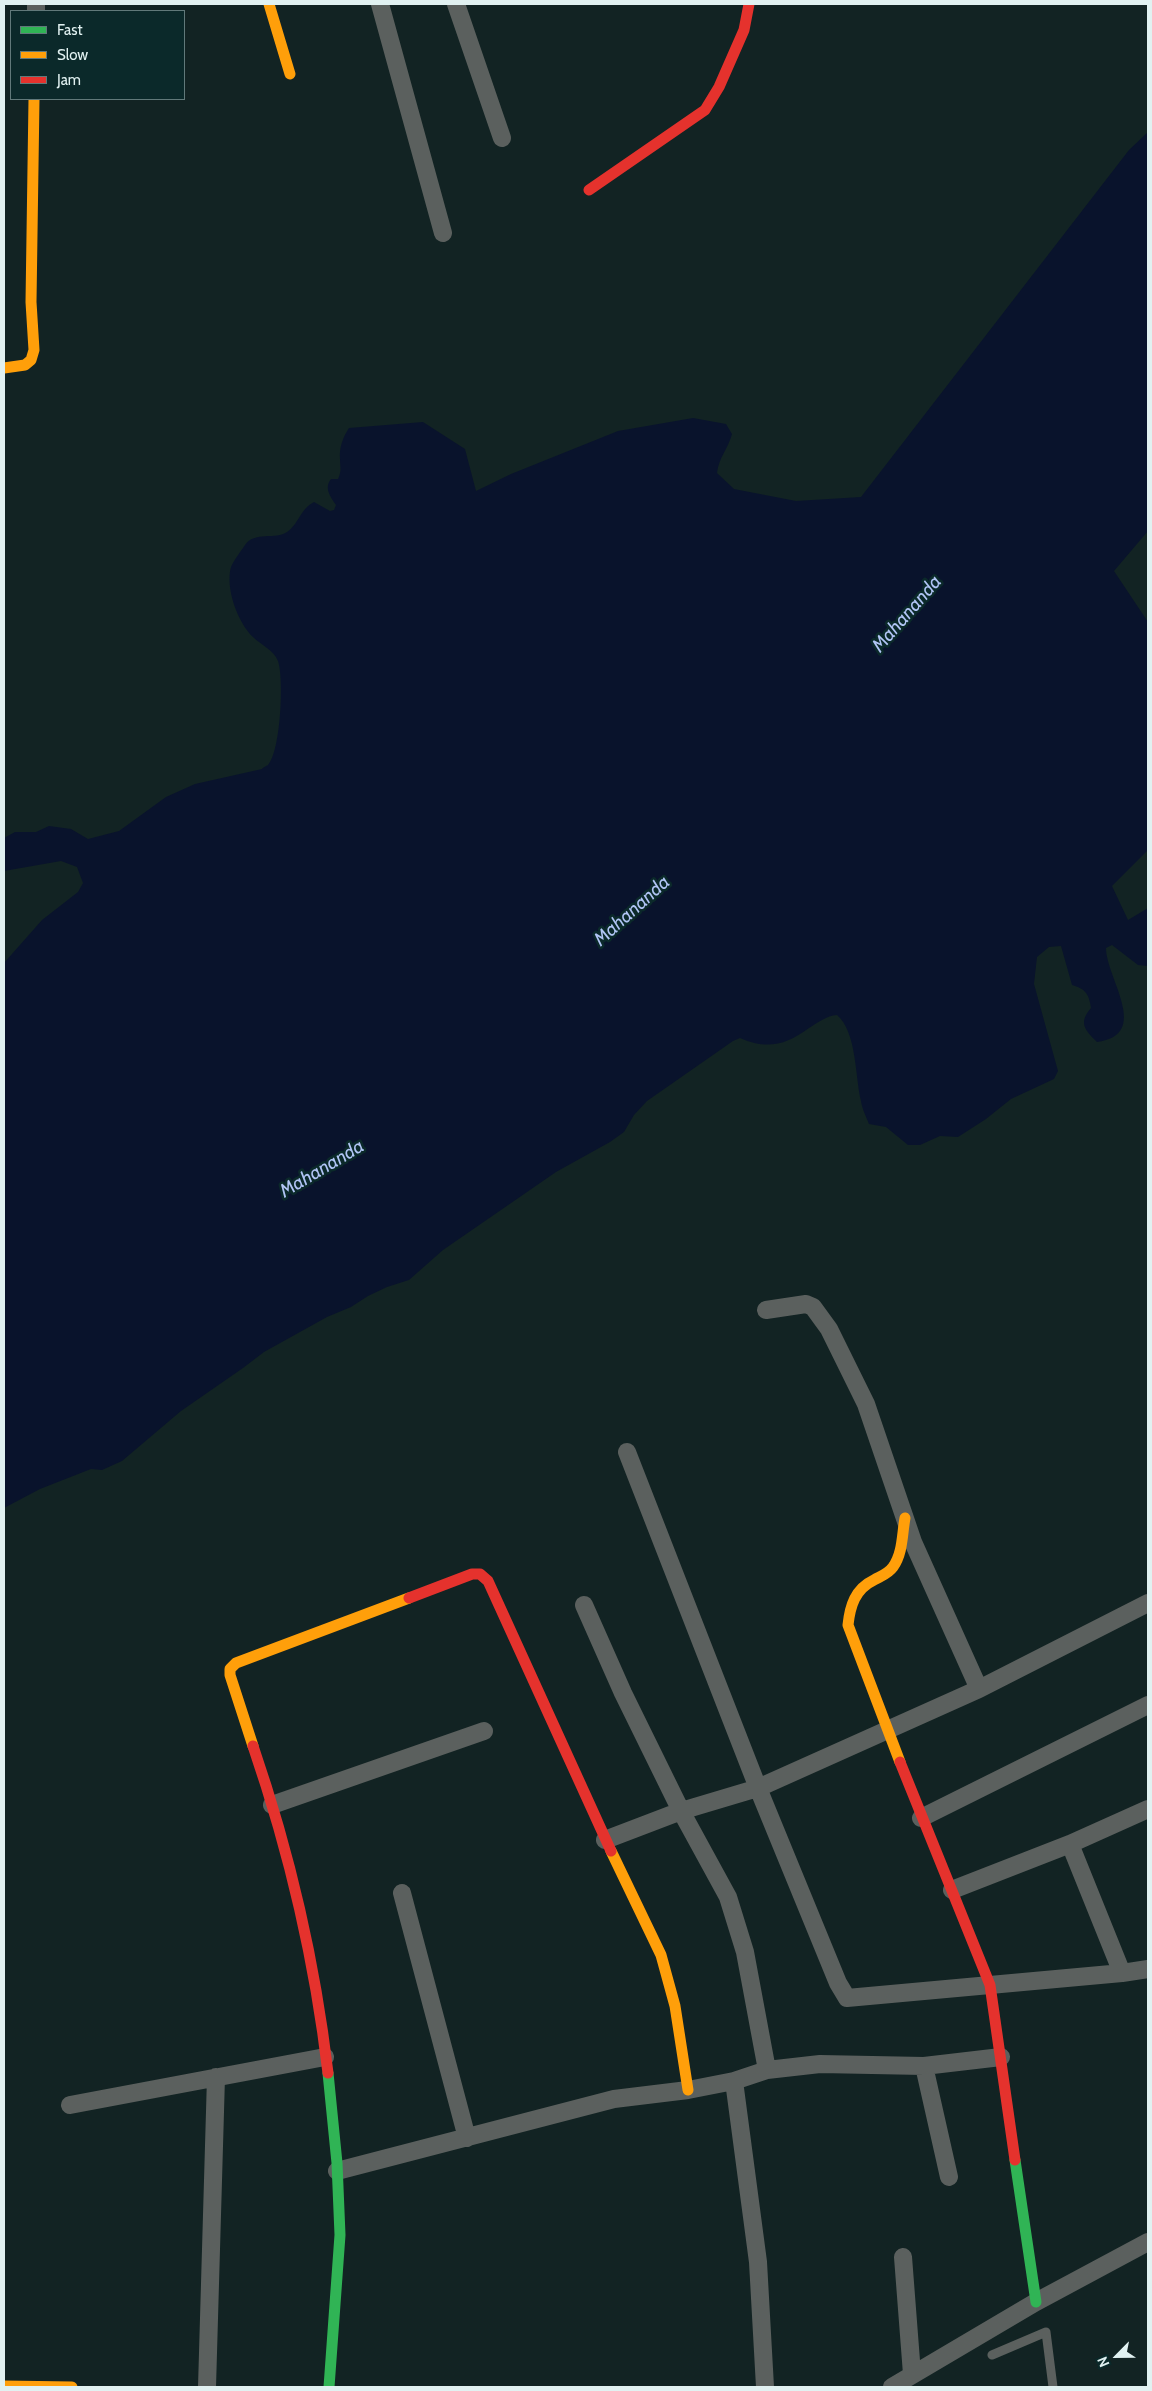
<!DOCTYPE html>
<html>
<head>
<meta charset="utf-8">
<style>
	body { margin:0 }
	#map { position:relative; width:1152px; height:2391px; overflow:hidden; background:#122323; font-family:Cabin,sans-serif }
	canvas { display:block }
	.frame { position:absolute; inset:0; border:5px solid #e1f1f1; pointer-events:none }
	.legend { position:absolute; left:10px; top:10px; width:175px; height:90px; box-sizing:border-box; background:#0b292a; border:1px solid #61797a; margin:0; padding:6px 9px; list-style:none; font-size:15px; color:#e1f1f1 }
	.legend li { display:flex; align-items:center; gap:10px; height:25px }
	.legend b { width:25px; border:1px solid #61797a }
	.north { position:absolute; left:1092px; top:2331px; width:50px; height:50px; -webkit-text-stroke:4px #0b292a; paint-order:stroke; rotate:247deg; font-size:14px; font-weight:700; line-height:20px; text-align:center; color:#e1f1f1 }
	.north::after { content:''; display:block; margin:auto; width:18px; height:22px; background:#e1f1f1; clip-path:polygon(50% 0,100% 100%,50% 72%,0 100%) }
</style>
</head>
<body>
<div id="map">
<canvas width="1152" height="2391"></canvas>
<div class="frame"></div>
<ul class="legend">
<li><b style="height:6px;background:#30b455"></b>Fast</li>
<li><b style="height:6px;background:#ff9f0a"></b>Slow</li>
<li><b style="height:6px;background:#e5322d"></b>Jam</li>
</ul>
<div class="north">N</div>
</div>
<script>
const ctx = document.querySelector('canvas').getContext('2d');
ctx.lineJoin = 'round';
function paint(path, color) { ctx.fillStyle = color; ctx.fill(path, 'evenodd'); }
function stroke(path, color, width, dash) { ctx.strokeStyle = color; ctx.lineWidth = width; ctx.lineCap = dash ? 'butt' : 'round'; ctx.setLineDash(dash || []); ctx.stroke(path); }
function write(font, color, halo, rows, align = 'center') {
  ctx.font = font + ' Cabin,sans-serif'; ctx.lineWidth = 5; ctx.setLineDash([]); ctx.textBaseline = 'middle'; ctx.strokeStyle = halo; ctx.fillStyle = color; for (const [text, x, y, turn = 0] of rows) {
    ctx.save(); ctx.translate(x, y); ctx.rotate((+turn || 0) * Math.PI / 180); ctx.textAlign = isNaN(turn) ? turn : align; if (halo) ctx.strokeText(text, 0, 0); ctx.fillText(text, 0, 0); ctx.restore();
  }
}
paint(new Path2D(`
	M1148,132v399l-34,40 34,51v228l-36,36 16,34 20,-12v58l-10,-1 -26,-20 -6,3c0,30 46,87 -9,94 -12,-12 -19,-19 -6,-34 -2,-15 -6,-19 -19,-23l-11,-39 -12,1 -12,10 -3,27 24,87 -4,8 -43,20 -25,20 -28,18 -18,-1 -20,9h-12l-22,-18 -17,-3c-3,-8 -7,-15 -8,-23 -6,-24 -4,-69 -24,-86 -11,1 -18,7 -28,13 -23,17 -42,22 -69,10l-7,3 -86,60 -13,14 -10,17 -14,10 -54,30 -113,78 -34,30 -22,7 -19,9 -17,11 -24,10 -63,35 -21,16 -62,43 -59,50 -20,9 -11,-1 -51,20 -36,19v-545l38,-43 36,-28 5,-9 -6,-16 -16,-6 -57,10v-33l11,-6h21l13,-6 22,3 17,10 31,-8 47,-34 29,-13 67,-15c0,-1 6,-4 6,-4 13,-14 16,-87 10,-104 -4,-11 -17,-16 -25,-24 -15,-14 -28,-49 -22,-70 3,-7 10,-16 14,-22 9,-14 31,-5 42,-13 12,-8 13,-23 27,-30l16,9 4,-1 2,-5c-6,-9 -12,-17 -5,-26h7c4,-9 2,-11 2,-20 -1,-11 3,-22 9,-31l74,-6 42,27 11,42 35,-17 107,-43 75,-13 33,6 6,10c-4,15 -13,23 -15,39l17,16 62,12 65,-4 268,-347z`), '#09132c');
stroke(new Path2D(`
	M992,2355l54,-23 7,55`), '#5b605e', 9);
stroke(new Path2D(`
	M380,4l63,229
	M456,4l46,134
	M36,11v-7
	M766,1310l40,-6 7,3 16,22 37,75 47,138 66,147
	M627,1452l131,336 80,195 9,15 275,-25 26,-4
	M584,1605l39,88 58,118 47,86 17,55 22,118
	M272,1805l212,-74
	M921,1818l227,-113
	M605,1840l76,-29 77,-23 221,-99 169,-86
	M1070,1844l52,129
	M952,1890l118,-46 78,-35
	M402,1893l65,245
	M924,2066l25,111
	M734,2081l24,181 7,125
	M70,2105l255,-48
	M337,2171l277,-72 74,-9 46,-9 33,-11 53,-6 104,2 77,-9
	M903,2257l9,117
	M207,2387l9,-310
	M892,2387l144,-85 112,-60`), '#5b605e', 18);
stroke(new Path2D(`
	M328,2073l9,90 3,72 -11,152
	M1015,2160l21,142`), '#30b455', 11);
stroke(new Path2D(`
	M269,4l21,70
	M4,368l21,-3 6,-5 3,-10 -3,-48 3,-203
	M253,1746l-23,-71v-6l6,-6 173,-65
	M900,1762l-52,-137c2,-19 7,-36 26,-45 7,-4 14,-6 19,-13 10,-14 9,-33 12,-49
	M611,1851l50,104 14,51 13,84
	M4,2386l68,1`), '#ff9f0a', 11);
stroke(new Path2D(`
	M589,190l116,-80 14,-23 25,-57 5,-26
	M409,1598l63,-24h8l8,7 123,270
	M253,1746c36,105 62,216 75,327
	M900,1762l90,223 25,175`), '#e5322d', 11);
write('italic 19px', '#b1c5f5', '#0b292a', [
	["Mahananda",907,614,-49],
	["Mahananda",632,911,-42],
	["Mahananda",322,1169,-31]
]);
</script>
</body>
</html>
